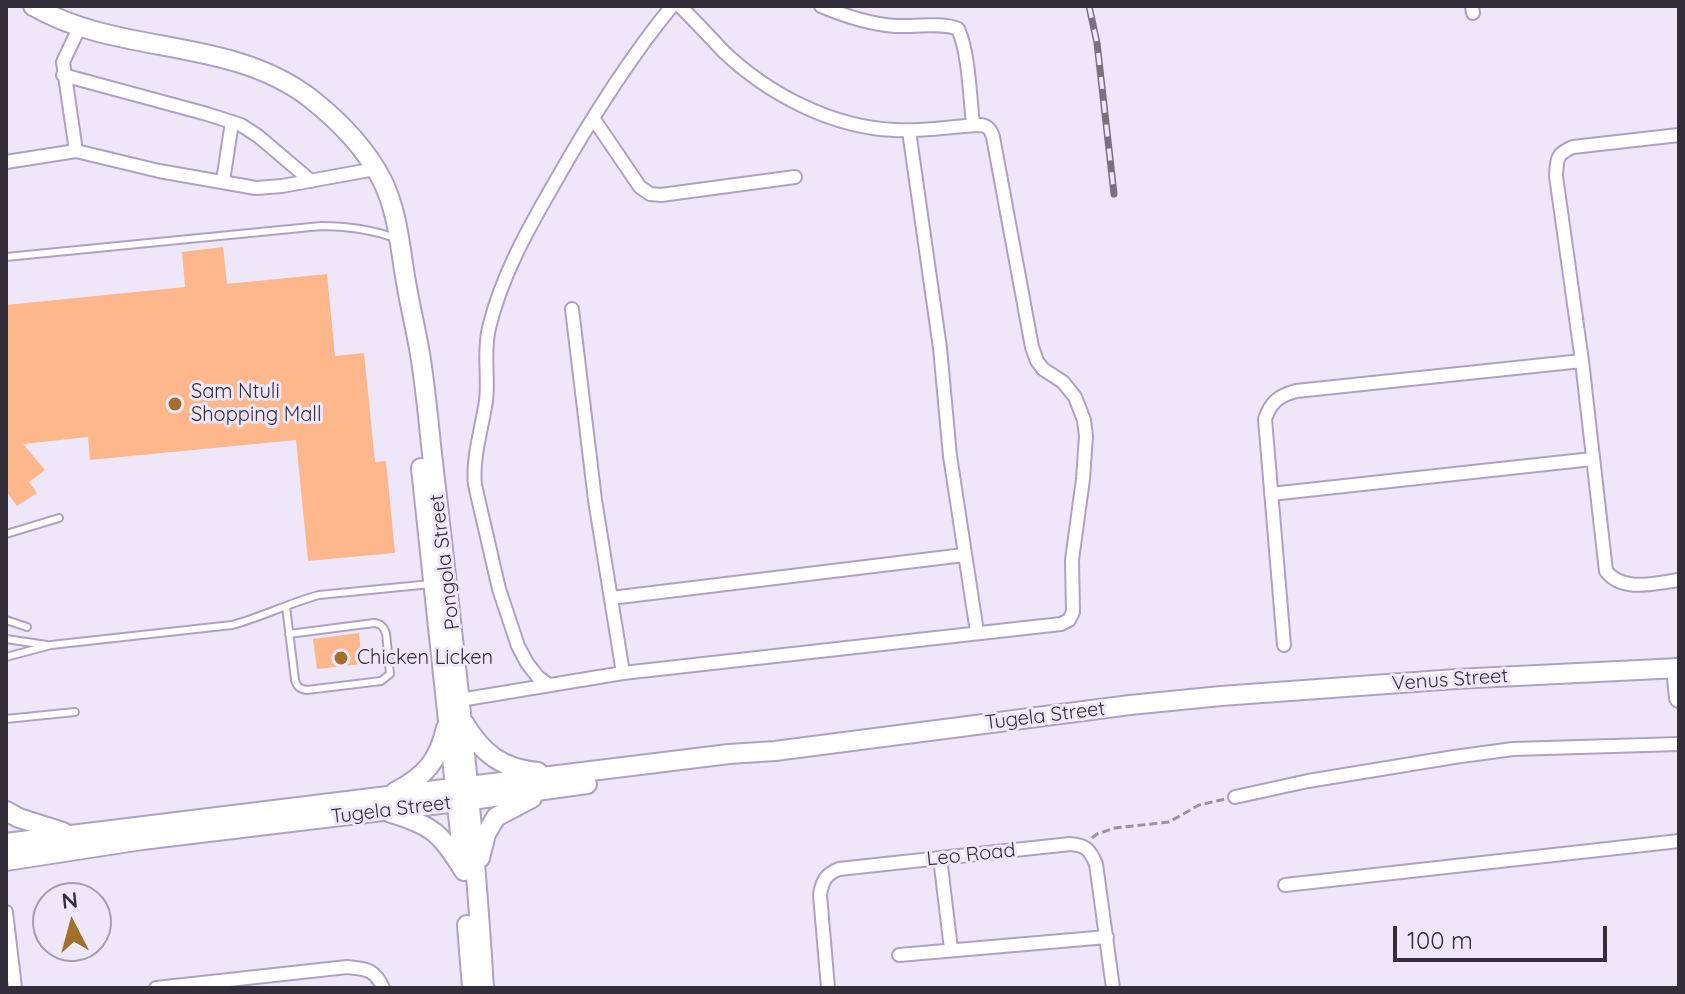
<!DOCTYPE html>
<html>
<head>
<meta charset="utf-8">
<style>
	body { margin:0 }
	#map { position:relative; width:1685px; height:994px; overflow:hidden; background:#eee7fa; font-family:Quicksand,sans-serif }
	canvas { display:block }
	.frame { position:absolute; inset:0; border:8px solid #322e3a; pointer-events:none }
	.north { position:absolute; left:32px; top:882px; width:80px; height:80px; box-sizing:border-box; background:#eee7fa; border:2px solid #a39dad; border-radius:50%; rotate:354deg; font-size:22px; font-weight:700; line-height:32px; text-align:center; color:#322e3a }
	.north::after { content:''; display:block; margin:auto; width:28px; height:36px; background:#a46f28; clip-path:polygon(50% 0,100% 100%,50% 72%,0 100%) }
	.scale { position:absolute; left:1393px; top:926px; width:214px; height:36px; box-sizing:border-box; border:4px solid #322e3a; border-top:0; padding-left:10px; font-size:24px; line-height:28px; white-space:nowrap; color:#322e3a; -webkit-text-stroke:6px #eee7fa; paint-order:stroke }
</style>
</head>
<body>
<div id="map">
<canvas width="1685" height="994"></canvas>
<div class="frame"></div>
<div class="north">N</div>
<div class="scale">100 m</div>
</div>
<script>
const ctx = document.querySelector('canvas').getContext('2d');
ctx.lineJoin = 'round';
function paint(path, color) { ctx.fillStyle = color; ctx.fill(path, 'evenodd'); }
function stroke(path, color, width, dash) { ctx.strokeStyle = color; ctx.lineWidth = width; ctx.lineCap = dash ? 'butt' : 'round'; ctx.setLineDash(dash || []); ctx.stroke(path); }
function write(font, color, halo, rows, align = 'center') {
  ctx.font = font + ' Quicksand,sans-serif'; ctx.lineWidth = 6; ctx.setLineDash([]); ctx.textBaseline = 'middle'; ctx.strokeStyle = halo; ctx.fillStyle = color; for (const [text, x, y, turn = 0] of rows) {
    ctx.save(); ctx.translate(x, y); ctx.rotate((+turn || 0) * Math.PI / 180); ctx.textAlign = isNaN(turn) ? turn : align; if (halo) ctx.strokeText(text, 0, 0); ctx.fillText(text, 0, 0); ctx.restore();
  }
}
paint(new Path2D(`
	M223,247l4,37 100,-10 8,82 29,-3 11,109 11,-1 9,92 -87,8 -12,-121 -206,20 -2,-23 -65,7 22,26 -16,12 8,11 -20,13 -11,-15v-186l179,-18 -3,-35z
	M359,633l3,31 -45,5 -4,-30z`), '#feb78a');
const lane = new Path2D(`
	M6,257l315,-31c27,0 49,3 74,12
	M6,534l53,-16
	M286,606l9,74c2,7 5,9 12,10l74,-9 9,-7 -4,-41c-3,-7 -5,-9 -12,-10l-85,11
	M6,620l21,7
	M6,639l41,6
	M6,657l45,-12 181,-20c30,-8 57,-22 87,-30l112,-11
	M6,719l69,-7`);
const street = new Path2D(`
	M821,6c24,10 48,18 74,20 17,1 48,-4 63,3 11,23 12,70 15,96
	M1472,6l1,7
	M63,75l144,39 34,11 17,11 53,45
	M593,118l47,69 10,7 11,1 134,-18
	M909,131l31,217 10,108 27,176
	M1679,135l-106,12c-17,7 -16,12 -17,29l26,185 24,210c17,22 49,12 73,9
	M76,151l-13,-89 17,-36
	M6,162l70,-11 83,20 97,17 26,-2 93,-17
	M223,181l9,-59
	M572,309l23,191 28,173
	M1271,494l321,-35
	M611,598l353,-43
	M1284,645l-19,-226c6,-17 13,-23 31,-28l286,-30
	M549,685l-11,-8 -11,-14 -9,-17 -19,-57 -24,-104c-3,-27 7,-57 11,-84 3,-24 -3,-49 3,-73 12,-51 39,-99 65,-144 35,-62 73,-123 118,-178
	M460,700l163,-27 438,-49 8,-4 4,-8 -1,-52 11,-81 3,-43 -2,-16 -9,-23 -12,-15 -20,-13 -6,-8 -5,-14 -39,-210c-2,-7 -5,-11 -12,-12 -29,1 -58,7 -87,5 -63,-3 -126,-36 -171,-79 -14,-15 -28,-30 -43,-45
	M1235,797l73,-16 146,-24 59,-8 166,-5
	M940,858l11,91
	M1285,885l394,-44
	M6,912l9,76
	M899,955l208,-18
	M156,988l191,-21c19,2 28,2 36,21
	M828,988l-8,-93c2,-14 6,-21 19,-26l231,-25c16,1 20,6 26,20l17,124`);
const secondary = new Path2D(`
	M33,6c86,50 196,30 277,92 28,22 56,51 72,82 16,32 18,68 24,102 4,24 10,48 14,72 5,30 8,61 11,91 21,181 42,361 53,543
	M421,468l41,384
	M1676,668l3,30
	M464,723c18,30 38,46 74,49
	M395,792c30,-16 43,-30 51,-64
	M6,811l13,7 44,14
	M391,813c43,13 50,21 73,58
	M6,843l723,-89 46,-3 355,-46 91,-9 235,-17 223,-11
	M480,858l6,-24 10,-17 36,-19
	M6,861l136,-21 315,-38 130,-18
	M467,925l5,63`);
stroke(lane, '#aea2c0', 10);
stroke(street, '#aea2c0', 16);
stroke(secondary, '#aea2c0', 22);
stroke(new Path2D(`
	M1092,838l5,-4 18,-6 54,-6 30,-17 26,-6`), '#9993a3', 3, [8, 4]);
stroke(lane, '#fff', 6);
stroke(street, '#fff', 12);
stroke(secondary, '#fff', 18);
const rail = new Path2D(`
	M1089,6l8,37 17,151`);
stroke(rail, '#777280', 7);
stroke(rail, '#eee7fa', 4, [12]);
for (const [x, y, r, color] of [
	[175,404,8,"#a46f28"],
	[341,658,8,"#a46f28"]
]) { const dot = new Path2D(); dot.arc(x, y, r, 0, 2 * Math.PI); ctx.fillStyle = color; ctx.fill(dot); stroke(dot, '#eee7fa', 3); }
write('20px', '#322e3a', '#eee7fa', [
	["Sam Ntuli",191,392],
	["Shopping Mall",191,415],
	["Chicken Licken",357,658]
], 'left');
write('20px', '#322e3a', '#eee7fa', [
	["Pongola Street",445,562,-97],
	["Venus Street",1450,680,-4],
	["Tugela Street",1045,716,-7],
	["Tugela Street",391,810,-7],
	["Leo Road",971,855,-6]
]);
</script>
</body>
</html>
